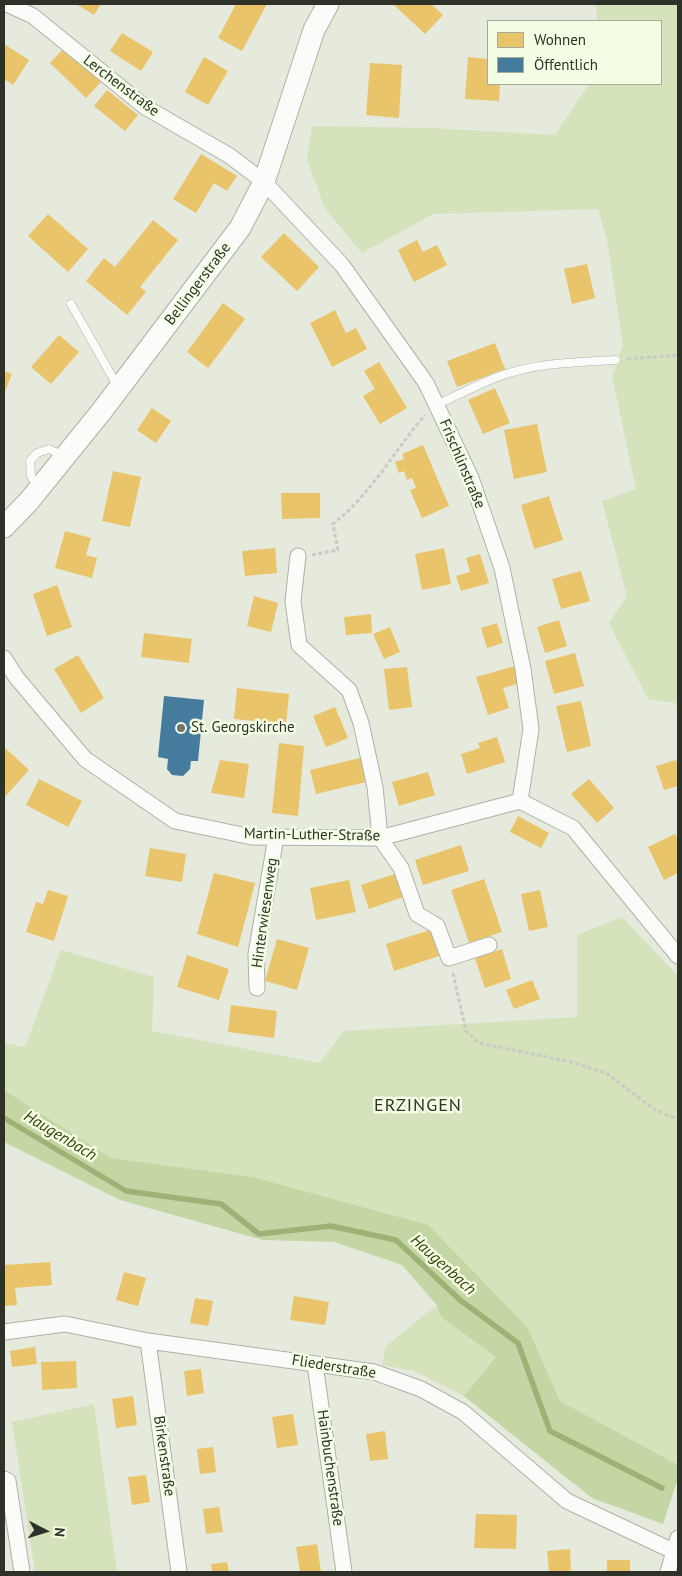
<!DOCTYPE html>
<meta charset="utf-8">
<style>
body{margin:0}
#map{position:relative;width:682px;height:1576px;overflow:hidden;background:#e5eadd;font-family:"PT Sans",sans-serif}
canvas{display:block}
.frame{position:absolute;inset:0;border:5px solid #2e3228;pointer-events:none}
.legend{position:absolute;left:487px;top:20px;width:175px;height:65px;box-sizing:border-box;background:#f3fde4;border:1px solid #a4ac99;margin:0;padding:6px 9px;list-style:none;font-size:15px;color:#2e3228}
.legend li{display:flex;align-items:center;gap:10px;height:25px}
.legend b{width:25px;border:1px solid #a4ac99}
.north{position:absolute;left:20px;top:1506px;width:50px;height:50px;-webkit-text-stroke:4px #f3fde4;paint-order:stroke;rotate:95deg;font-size:14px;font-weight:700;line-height:20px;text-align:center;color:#2e3228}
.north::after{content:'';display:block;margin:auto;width:18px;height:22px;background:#2e3228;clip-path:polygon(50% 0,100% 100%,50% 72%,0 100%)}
</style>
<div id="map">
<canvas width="682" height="1576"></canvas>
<div class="frame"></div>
<ul class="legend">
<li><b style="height:14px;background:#e9c46a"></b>Wohnen</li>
<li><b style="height:14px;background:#457b9d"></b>Öffentlich</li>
</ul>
<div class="north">N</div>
</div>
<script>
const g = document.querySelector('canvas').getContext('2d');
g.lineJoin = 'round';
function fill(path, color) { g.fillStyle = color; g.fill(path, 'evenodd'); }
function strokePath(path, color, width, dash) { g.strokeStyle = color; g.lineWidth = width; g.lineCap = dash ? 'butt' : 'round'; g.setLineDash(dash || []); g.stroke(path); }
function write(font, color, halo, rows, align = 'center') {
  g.font = font + ' "PT Sans",sans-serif'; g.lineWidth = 5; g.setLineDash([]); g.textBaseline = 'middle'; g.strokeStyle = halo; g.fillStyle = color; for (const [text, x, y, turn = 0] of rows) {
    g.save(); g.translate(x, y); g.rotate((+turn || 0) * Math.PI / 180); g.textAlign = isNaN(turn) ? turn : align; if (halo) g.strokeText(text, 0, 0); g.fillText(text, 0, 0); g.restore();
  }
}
fill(new Path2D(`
 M596,4H678V709L675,703L648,699L609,623L627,596L602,501L636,489L612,376L623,345L607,240L598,209L433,214L362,253L324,207L307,159L312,126L432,128L555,135L589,84H661V21H597Z
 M622,917L678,976V1465L560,1401L528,1328L252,1177L111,1158L4,1090V1043L25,1047L61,950L154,977L152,1031L320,1063L343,1031L577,1017V935Z
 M437,1305L441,1317L496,1357L464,1396L414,1371L382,1365L386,1346Z
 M94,1404L117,1572H35L12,1422Z`), '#d4e3bb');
fill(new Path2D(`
 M4,1090L111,1158L252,1177L428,1225L528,1328L560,1401L678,1465V1478L663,1524L592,1498L464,1396L496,1357L441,1317L437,1305L402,1265L334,1242L263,1240L120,1200L4,1142Z`), '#c3d6a3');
fill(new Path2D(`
 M76,4H101L94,15Z
 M236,4H267L242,51L218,38Z
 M393,4H431L443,15L425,34Z
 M122,33L153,52L141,71L110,51Z
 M4,44L29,60L13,85L4,79Z
 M65,47L101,82L86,98L50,63Z
 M204,57L228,71L208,105L185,92Z
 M468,57L488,59V84H500L499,101L465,99Z
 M370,63L402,65L399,118L366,115Z
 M107,90L138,115L125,131L94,106Z
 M201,154L237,176L227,191L214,183L196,213L173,199Z
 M48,214L88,249L68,272L28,236Z
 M153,220L178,240L140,287L146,292L127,315L86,281L104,258L115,267Z
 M284,233L319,267L297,291L261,257Z
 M417,240L423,252L437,245L447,265L414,282L398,250Z
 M587,264L595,298L572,304L564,269Z
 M223,303L245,319L208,368L187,352Z
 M335,310L346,333L356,328L367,349L332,367L310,323Z
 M59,335L79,352L51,384L31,367Z
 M495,343L505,369L457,387L447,361Z
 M379,362L407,408L380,424L363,396L375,389L364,371Z
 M4,371L12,374L4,394Z
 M495,388L510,423L483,434L468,400Z
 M152,408L171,421L156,443L137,430Z
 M537,424L547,472L514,479L504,430Z
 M423,445L449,506L422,518L410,490L416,488L412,478L407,480L404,471L399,473L395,462L404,459L402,454Z
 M113,471L141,477L130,527L102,521Z
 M281,493H320V518L282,519Z
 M549,496L563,540L534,549L521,505Z
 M65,531L91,538L86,555L97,558L92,578L55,568Z
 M275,548L277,573L245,576L242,551Z
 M444,548L451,584L422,590L415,554Z
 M480,554L489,583L461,591L456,576L470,572L466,558Z
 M581,571L590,601L561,609L552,579Z
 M57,585L72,627L47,636L33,594Z
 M254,596L278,603L271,632L247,626Z
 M371,614L372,633L346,635L344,617Z
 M559,620L567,646L545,653L537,627Z
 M497,623L503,643L487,648L481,628Z
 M390,627L400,652L384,659L373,634Z
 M144,633L192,639L189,663L141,657Z
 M575,653L584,686L554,694L545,661Z
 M78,655L104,698L81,713L54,669Z
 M515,666L520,683L503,688L509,708L488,715L476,677Z
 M407,667L412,707L389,710L384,669Z
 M237,688L289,694L286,724L234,719Z
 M581,701L591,746L567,752L556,706Z
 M335,707L348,738L326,747L313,716Z
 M497,737L505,762L467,774L461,754L480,748L478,743Z
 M279,743L304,746L298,816L272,813Z
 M4,747L29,770L4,798Z
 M364,757L370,781L316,794L310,770Z
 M220,760L249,764L244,798L211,793Z
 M676,760L678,768V786L664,790L656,766Z
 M428,772L435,795L399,806L392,782Z
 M39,779L82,801L68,827L26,805Z
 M589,779L614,808L597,823L571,794Z
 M518,816L549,833L541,848L510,832Z
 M675,834L678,841V873L664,880L648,847Z
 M461,845L469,871L423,885L415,860Z
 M150,848L186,854L182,882L145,876Z
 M214,873L255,883L238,947L197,934Z
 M398,873L406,896L369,909L361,885Z
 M484,879L502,932L469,943L451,890Z
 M349,880L356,912L316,920L310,888Z
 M48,890L68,896L54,941L26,932L36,902L43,904Z
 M540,890L548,927L529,931L521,894Z
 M430,930L439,956L394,971L386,944Z
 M277,939L309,948L297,990L265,981Z
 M502,949L511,979L485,988L475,958Z
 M187,955L229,969L219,1000L177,987Z
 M532,980L540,999L514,1009L506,990Z
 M231,1005L277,1011L274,1038L228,1032Z
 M50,1262L52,1285L15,1288L17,1305L4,1306V1265Z
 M124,1272L146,1278L138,1306L116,1300Z
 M294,1296L329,1302L325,1325L290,1320Z
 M195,1298L213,1301L208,1326L190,1323Z
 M35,1347L37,1364L12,1367L10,1351Z
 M76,1361L77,1388L42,1390L41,1362Z
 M201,1369L204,1393L187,1396L184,1371Z
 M133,1396L137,1425L116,1428L112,1399Z
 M293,1414L298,1445L277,1448L272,1417Z
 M385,1431L388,1459L370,1461L366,1434Z
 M213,1447L216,1472L200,1474L197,1449Z
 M146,1475L150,1502L132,1505L128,1477Z
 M219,1507L223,1532L206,1534L203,1509Z
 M476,1514L517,1515L516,1549L474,1548Z
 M317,1544L321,1572H300L296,1547Z
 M570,1549L571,1572H549L547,1551Z
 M607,1560H630V1572H607Z
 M227,1562L229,1572H212L211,1564Z`), '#e9c46a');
fill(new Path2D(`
 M164,696L204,700L198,761H191L190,769L183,776L172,775L167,769L168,759L158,757Z`), '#457b9d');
strokePath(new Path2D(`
 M4,1118L126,1191L221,1204L259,1234L331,1226L396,1240L460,1300L518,1343L550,1431L662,1488`), '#9eb276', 5.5);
const lane = new Path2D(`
 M71,304L118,387
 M437,405C457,395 477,385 497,377C534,363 576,362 616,360
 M37,486L31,476L30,461L37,453L49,449L64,456`);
const street = new Path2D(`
 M7,4L33,16L145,107L230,156L264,182L342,265L426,383L471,478L502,568L523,669L531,729L520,801
 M298,556L293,601L299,645L349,690L361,723L375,787L380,838L401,868L417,914L437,926L449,958L489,945
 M4,658L16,677L85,759L175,821L252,837L380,838L520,801L573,828L678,956
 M257,988L256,954L276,837
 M4,1332L65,1324L148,1341L374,1372L421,1389L463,1412L567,1501L675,1552
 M148,1341L179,1572
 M315,1364L344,1572
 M4,1479L8,1481L22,1572
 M668,1572L678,1538`);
const secondary = new Path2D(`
 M4,527L29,501L101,412L240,228L264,182L314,30L328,4`);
strokePath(lane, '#adb2a7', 9);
strokePath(street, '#adb2a7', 17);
strokePath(secondary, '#adb2a7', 23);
strokePath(new Path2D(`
 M627,359L678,355
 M312,555L338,550L333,524C373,492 393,452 425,415
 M453,973L466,1031L479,1043L571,1062L606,1073L654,1109L671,1117H678`), '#c9cbc6', 3, [4, 2.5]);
strokePath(lane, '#fbfcfa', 8);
strokePath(street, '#fbfcfa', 15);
strokePath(secondary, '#fbfcfa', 21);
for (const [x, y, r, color] of [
 [181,728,5,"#6e7267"]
]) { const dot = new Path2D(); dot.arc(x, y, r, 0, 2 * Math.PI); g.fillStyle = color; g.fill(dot); strokePath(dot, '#f3fde4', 2); }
write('15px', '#2e3228', '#f3fde4', [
 ["Lerchenstraße",121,86,37],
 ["Bellingerstraße",198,284,-53],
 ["Frischlinstraße",462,464,67],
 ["Martin-Luther-Straße",312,835,1],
 ["Hinterwiesenweg",265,913,-82],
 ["Fliederstraße",334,1367,9],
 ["Birkenstraße",164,1456,82],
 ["Hainbuchenstraße",330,1468,82]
]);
write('15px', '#2e3228', '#f3fde4', [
 ["St. Georgskirche",191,728]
], 'left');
write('italic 16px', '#324305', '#f3fde4', [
 ["Haugenbach",60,1136,31],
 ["Haugenbach",443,1265,42]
]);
g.letterSpacing = '1px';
write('18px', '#2e3228', '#f3fde4', [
 ["ERZINGEN",418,1106]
]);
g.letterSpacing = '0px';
</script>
